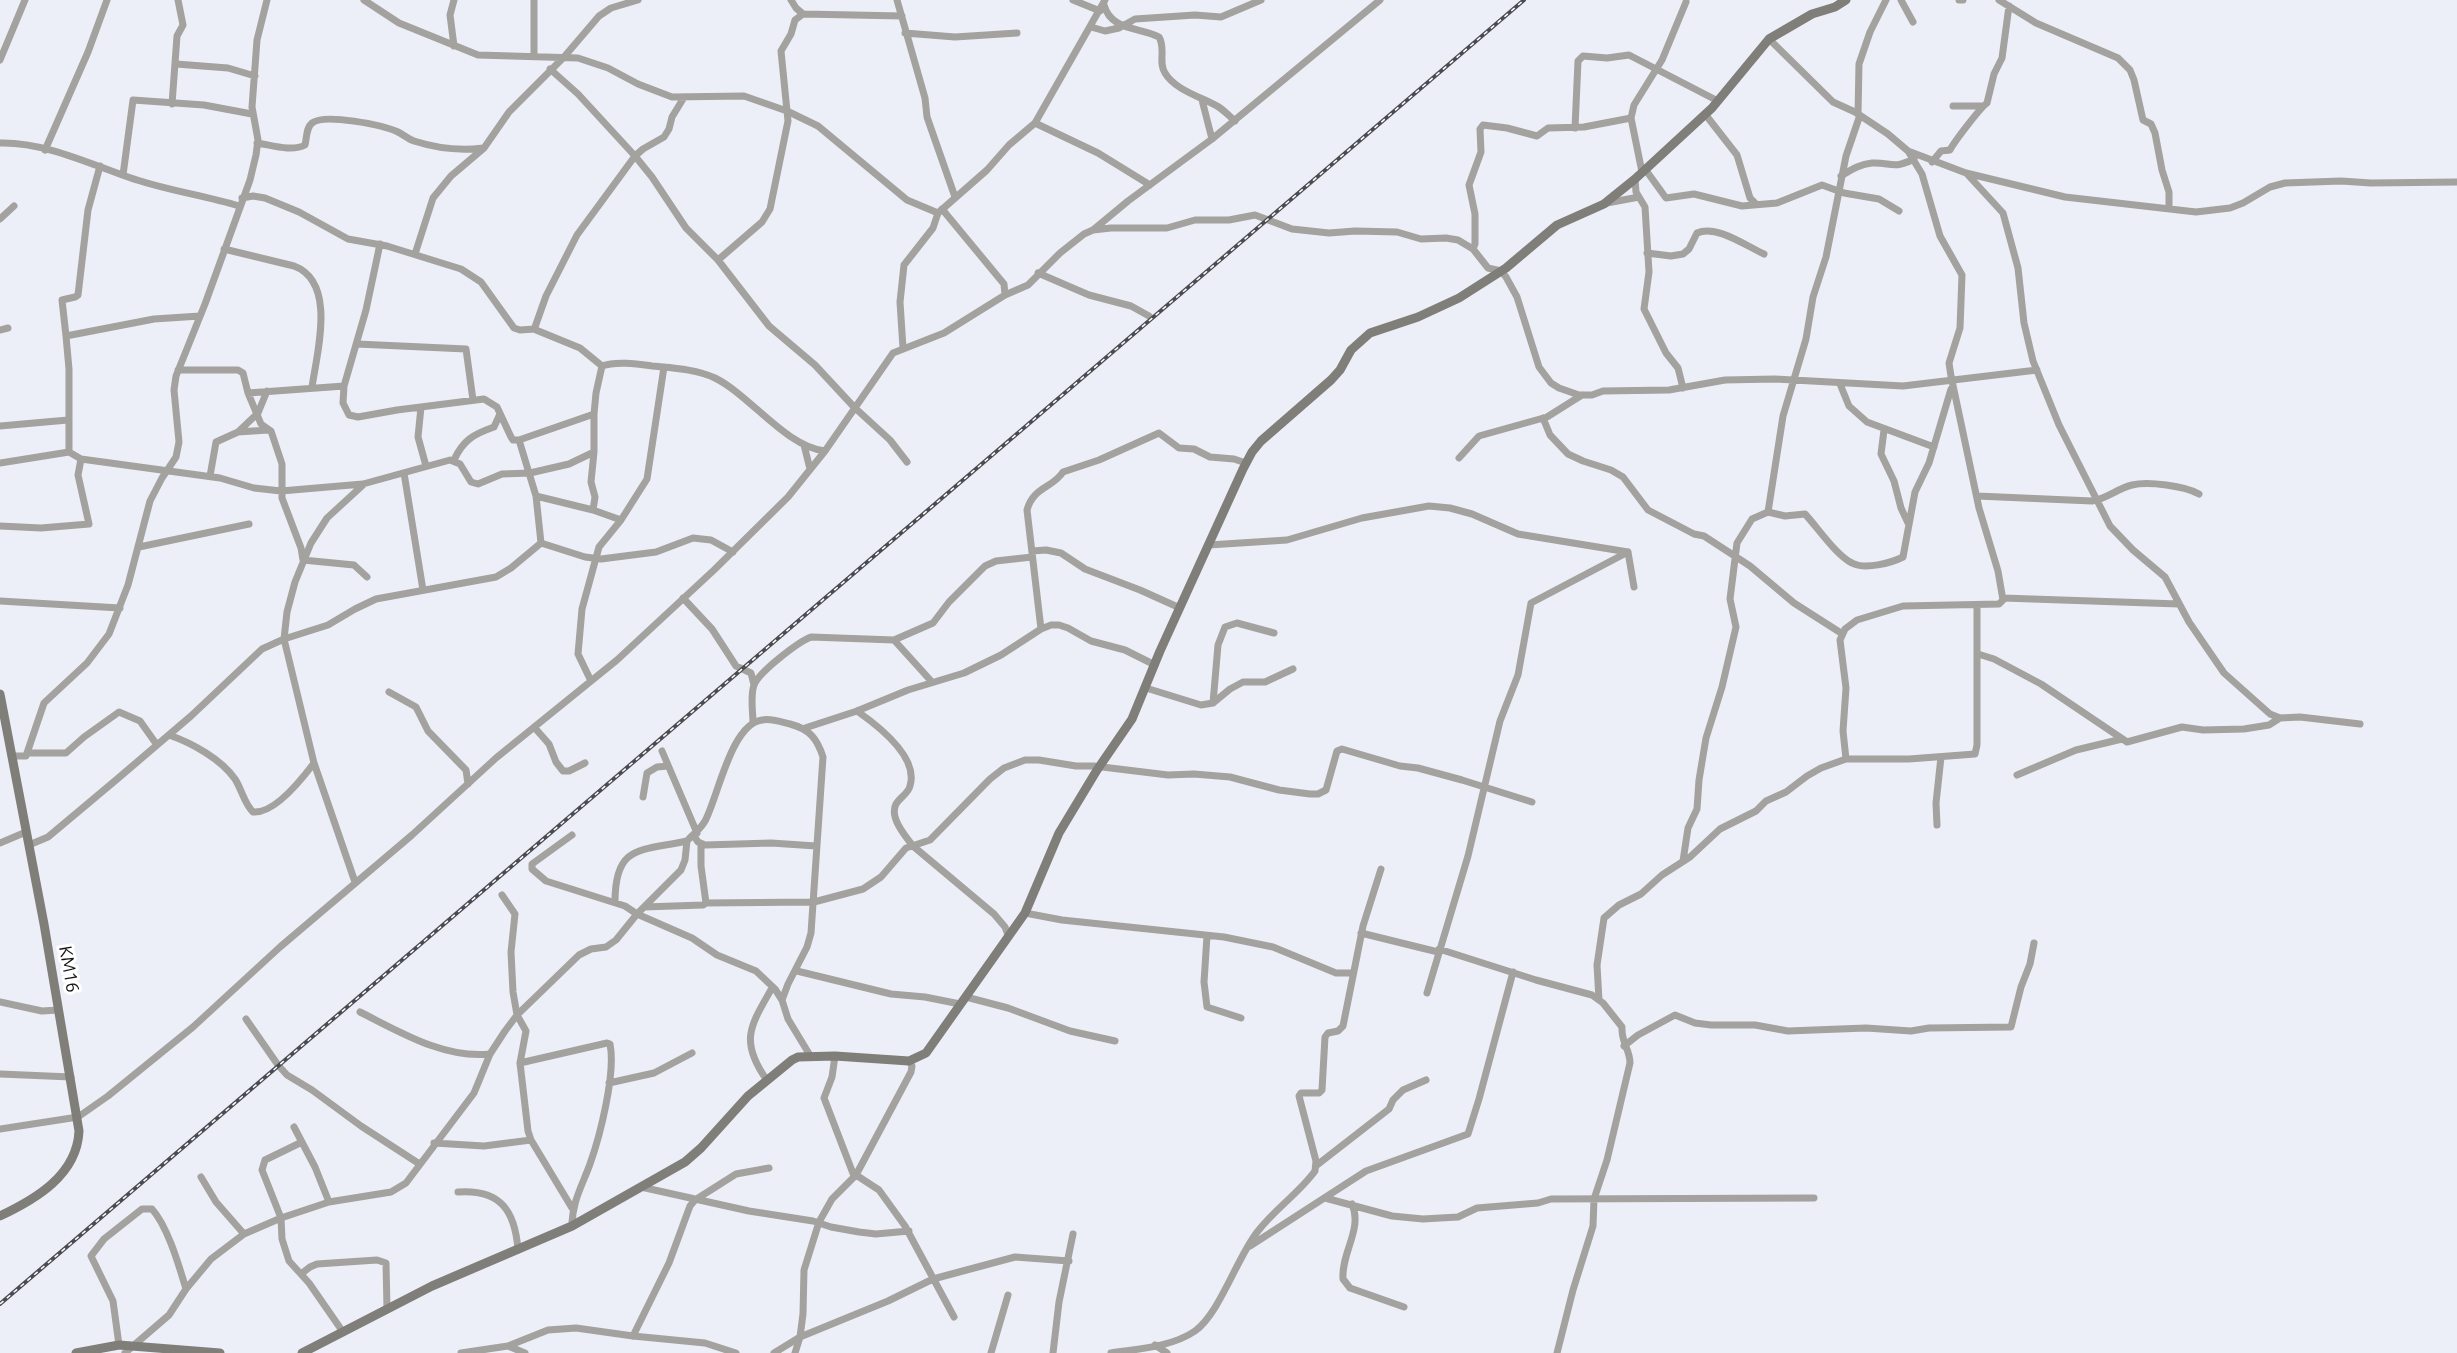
<!DOCTYPE html>
<style>
body{margin:0}
canvas{display:block;background:#eceef8}
</style>
<canvas width="2457" height="1353"></canvas>
<script>
const g = document.querySelector('canvas').getContext('2d');
g.lineJoin = 'round';
function strokePath(path, color, width, dash) { g.strokeStyle = color; g.lineWidth = width; g.lineCap = dash ? 'butt' : 'round'; g.setLineDash(dash || []); g.stroke(path); }
function write(font, color, halo, rows, align = 'center') {
  g.font = font + ' Ubuntu,sans-serif'; g.lineWidth = 6; g.setLineDash([]); g.textBaseline = 'middle'; g.strokeStyle = halo; g.fillStyle = color; for (const [text, x, y, turn = 0] of rows) {
    g.save(); g.translate(x, y); g.rotate((+turn || 0) * Math.PI / 180); g.textAlign = isNaN(turn) ? turn : align; if (halo) g.strokeText(text, 0, 0); g.fillText(text, 0, 0); g.restore();
  }
}
strokePath(new Path2D(`
 M364,0L399,23L478,55L578,58L608,68L638,84L672,97L744,96L787,111L818,126L907,200L938,213
 M791,0L796,8L803,14L902,16
 M897,0L925,98L927,117L955,197
 M1073,0L1100,11
 M1901,0L1913,22
 M1959,0H1963
 M1999,0L2036,23L2118,58L2130,70L2134,80L2143,120L2151,124L2155,133L2162,170L2169,192V209
 M1104,5C1111,31 1140,27 1159,37C1166,48 1158,63 1165,73C1175,90 1201,97 1217,106C1223,109 1229,116 1235,121
 M1091,27L1105,31L1119,28L1135,19L1195,15L1221,17L1261,0
 M905,33L955,37L1017,33
 M1769,39L1833,102L1855,112L1888,134L1908,151L1966,173L2065,197L2196,212L2230,208L2243,203L2270,187L2285,183L2341,181L2371,183L2457,182
 M454,46L450,15L454,0
 M534,56V0
 M0,60L25,0
 M176,64L228,68L255,76
 M550,69L578,94L635,156L652,177L686,228L718,260L769,326L815,365L854,407L890,440L907,462
 M1202,100L1212,139
 M172,104L177,36L183,25L178,0
 M1953,106H1981
 M1705,114L1737,155L1750,198L1756,204
 M1858,114L1859,64L1870,32L1886,0
 M1035,123L1098,153L1150,185
 M1575,128L1578,61L1583,56L1607,58L1629,55L1718,101
 M0,143C44,142 88,163 128,177C164,190 203,195 239,206
 M257,143C271,145 292,152 305,145C307,137 306,128 312,123C324,113 383,125 398,132C404,135 408,139 414,141C436,148 460,151 483,148
 M45,150L88,52L107,0
 M1932,162L1941,151L1950,150C1954,142 1980,108 1987,103L1994,74L2002,58L2009,6
 M1645,169L1666,198L1694,194L1742,206L1777,203L1822,185L1844,193L1879,199L1899,211
 M1642,172L1631,118L1634,105L1662,60L1686,2
 M123,175L133,100L204,105L252,114
 M1968,175L2003,213L2018,268L2024,323L2033,361L2059,425L2110,526L2133,550L2165,577L2189,622L2224,673L2270,714L2280,718L2300,717L2360,724
 M1841,176C1851,170 1860,164 1872,163C1891,162 1892,170 1914,159
 M1635,179L1636,192L1645,207L1649,272L1644,309L1666,353L1678,368L1683,388
 M242,198L253,196L265,198L299,212L348,239L387,246L461,269L481,282L514,328L520,330L535,329
 M1607,203L1639,197
 M942,209L1004,284L1005,295
 M0,219L14,206
 M1093,230L1111,228H1167L1195,220H1229L1255,215L1292,229L1329,233L1355,231L1397,232L1421,239L1446,238L1458,240L1473,249L1488,268L1501,271L1506,277L1517,297L1539,367L1551,383L1559,388L1579,395H1592L1603,391L1669,390L1725,380L1775,379L1903,386L2037,370
 M380,244L366,310L344,386L343,403L349,415L358,417L397,410L484,399L497,407L511,437L513,440H519L594,414L596,393L602,366
 M224,249L294,266C337,282 317,352 312,387
 M1473,249L1475,244V214L1469,185L1481,152L1480,129L1483,125L1507,128L1537,136L1548,128L1584,127L1631,118
 M1647,253L1671,256L1683,254L1689,249L1697,233C1716,224 1746,246 1764,254
 M415,254L433,198L451,176L484,148L509,112L564,57L599,16L611,8L638,0
 M718,260L762,222L770,209L788,121L781,51L791,34L795,20L803,14
 M1038,273L1089,295L1131,306L1149,316
 M200,316L154,319L66,336L69,369V452L81,459L220,478L254,488L281,491L363,484L450,460L460,464L471,482L478,484L502,474L530,473L569,464L594,452V414
 M0,330L8,328
 M66,336L62,300L75,297L78,295L88,210L100,166
 M357,344L466,349L473,400
 M903,348L900,302L904,265L933,228L938,213L987,170L1009,145L1035,123L1105,0
 M602,366L580,348L536,330L535,327L546,296L577,235L635,156L643,149L664,137L669,129L672,117L683,99
 M602,366C616,361 637,364 652,366C672,368 696,369 715,378C751,396 786,447 825,451
 M178,370H238L243,373L248,393L344,386
 M1840,384L1849,406L1867,422L1934,447
 M248,393L261,424L271,431L282,464V498L301,548L303,560L354,565L367,577
 M421,407L418,437L426,466
 M1543,418L1550,435L1568,454L1583,461L1611,470L1623,477L1648,510L1694,534L1704,536L1750,566L1794,603L1841,633
 M0,426L68,420
 M1884,430L1881,454L1894,481L1901,508L1908,523
 M238,432L268,430
 M519,440L536,496L593,510L621,520
 M804,445L810,469
 M1459,458L1479,436L1547,417L1582,395
 M454,460C463,440 474,434 494,427L500,414
 M0,463L69,452
 M404,473L423,590
 M210,476L216,442L238,432L258,413L267,391
 M536,496L541,543
 M1977,496L2092,501C2107,499 2118,488 2132,485C2148,481 2185,486 2199,494
 M593,510L595,497L591,482L594,452
 M1768,512L1785,516L1805,514C1818,528 1836,555 1852,563C1865,570 1891,563 1903,557L1915,492L1929,463L1951,389
 M0,526L41,528L89,524L78,475L81,459
 M1209,545L1287,540L1362,518L1429,506L1450,508L1472,514L1518,534L1628,552L1634,587
 M139,547L249,524
 M1032,551L1046,550L1061,553L1085,569L1140,590L1180,608
 M683,598L712,629L736,666L751,673L754,685
 M2003,598L2179,604
 M0,601L120,608
 M1041,629L1027,510C1033,487 1053,488 1063,472L1099,460L1159,433L1179,448L1194,449L1210,457L1234,459L1246,463
 M894,640L932,682
 M1978,654L1994,659L2041,684L2127,742L2182,727L2203,730L2244,729L2269,725L2280,718
 M591,681L578,654L582,609L599,547L621,520L647,479L664,367
 M1146,688L1201,705L1213,703L1230,689L1243,682H1265L1293,669
 M389,692L416,707L428,731L466,770L468,784
 M1213,703L1218,645L1225,627L1237,623L1274,633
 M857,711C877,725 919,757 910,786C908,794 900,797 896,804C889,817 905,836 913,846L994,914L1005,927L1008,935
 M753,723C753,712 750,696 754,685C759,672 798,642 811,637L894,640L933,623L949,602L985,566L996,561L1032,557
 M534,727L549,744L556,762L563,771H569L585,763
 M805,728L857,711L908,690L964,673L1001,655L1041,629L1051,625H1059L1068,628L1091,641L1125,650L1155,665
 M169,735C192,743 221,759 235,779C242,790 244,803 253,812C274,814 302,779 314,763
 M662,751L697,833
 M28,753H66L84,737L119,712L140,721L157,745
 M13,756H26L44,703L87,663L109,634L128,585L150,501L162,478L176,457L179,442L174,390L176,376L205,304L250,180L256,155L258,140L252,107L257,40L267,0
 M1846,759L1843,731L1846,688L1840,640L1845,629L1857,620L1903,606L1999,604L2003,600L1998,571L1979,508L1951,376L1949,363L1960,328L1962,275L1940,236L1922,174L1908,151
 M2017,775L2076,750L2122,739
 M643,797L647,773L657,767L668,766
 M1937,825L1936,803L1941,757
 M572,835L532,864V869L546,881L625,906L637,914L692,938L717,955L756,971L775,989L782,1000
 M694,836L698,842L705,845L771,843L816,846
 M0,843L26,832
 M701,844V866L706,903
 M29,845L48,837L116,780L191,716L262,649L284,639L328,625L355,609L376,599L496,577L511,568L541,543L585,557L601,559L656,552L693,538L711,540L733,552
 M1683,861L1688,828L1697,809L1699,780L1706,738L1722,687L1736,627L1730,599L1737,543L1752,519L1768,512L1783,416L1806,339L1813,297L1826,257L1846,156L1860,115
 M355,882L314,763L284,639L287,612L295,582L311,543L327,518L363,485
 M502,895L515,914L511,952L513,992L517,1015L526,1031L520,1063L528,1131L531,1140L572,1208
 M615,902C615,845 639,851 687,841
 M644,907L703,905L706,903L814,902L863,889L881,877L906,848L930,840L990,779L1004,768L1025,760H1039L1076,766H1094L1168,775L1194,774L1230,777L1279,790L1310,794H1318L1326,790L1337,751L1342,749L1400,766L1418,768L1462,780L1532,802
 M1025,913L1062,920L1224,937L1273,947L1336,973H1353
 M1361,933L1438,952
 M1207,936L1204,982L1207,1007L1241,1018
 M1439,949L1536,980L1592,995L1603,1003L1622,1027C1621,1043 1630,1049 1630,1063L1607,1160L1594,1199L1593,1226L1573,1290L1557,1353
 M797,971L891,994L925,997L960,1004
 M1427,993L1468,856L1500,721L1518,675L1531,603L1628,552
 M966,997L1008,1008L1070,1031L1115,1041
 M1599,1000L1597,965L1604,918L1619,905L1641,894L1662,875L1690,857L1720,829L1756,811L1766,801L1786,792L1807,776L1821,768L1846,759H1909L1975,754L1977,745V605
 M0,1002L42,1011L59,1010
 M360,1012C400,1032 444,1059 490,1054
 M246,1019L278,1065L287,1075L312,1090L361,1126L418,1163
 M1624,1046L1638,1035L1675,1015L1695,1023L1711,1025H1755L1788,1031L1866,1028L1911,1031L1929,1028L2011,1027L2021,987L2030,964L2034,943
 M835,1056L832,1077L824,1098L854,1176
 M520,1063L607,1043L610,1044C616,1073 600,1136 590,1164C582,1186 572,1202 572,1226
 M0,1074L71,1077
 M766,1079C739,1040 751,1025 772,988
 M609,1083L654,1073L692,1053
 M294,1127L315,1167L329,1202
 M0,1129L78,1117L108,1096L193,1027L280,947L412,835L496,758L617,660L714,570L788,497L825,451L893,353L944,333L1005,295L1028,285L1060,253L1084,234L1093,230L1128,201L1212,139L1380,0
 M302,1142L265,1160L262,1170L281,1218L282,1239L289,1261L309,1283L343,1332
 M434,1143L484,1146L531,1140
 M1317,1165L1389,1109L1393,1100L1403,1090L1426,1080
 M856,1175L879,1190L905,1226L954,1317
 M201,1177L216,1202L244,1234
 M641,1187L749,1211L813,1221L831,1227L859,1232L876,1234L909,1231
 M458,1192C500,1189 515,1210 518,1250
 M1325,1198L1392,1216L1423,1219L1458,1217L1477,1208L1538,1203L1551,1199L1814,1198
 M1352,1204C1363,1229 1341,1253 1343,1279L1350,1288L1404,1307
 M1250,1246L1366,1171L1468,1134L1479,1099L1513,972
 M301,1274L310,1267L317,1264L377,1260L386,1263L387,1309
 M633,1336L669,1263L690,1206L695,1200L736,1174L769,1168
 M119,1345L113,1301L91,1256L104,1239L142,1209H152C168,1227 179,1266 186,1289
 M1155,1345L1167,1353
 M508,1346L548,1330L576,1328L633,1336L705,1343L736,1353
 M125,1353L169,1315L186,1289L211,1259L244,1234L281,1218L329,1202L391,1192L406,1183L474,1093L490,1054L505,1031L517,1015L579,955L591,949L606,947L616,940L637,914L681,870L685,860L687,841C693,834 700,830 705,821C718,797 731,724 762,720C771,718 781,722 790,724C809,729 817,738 823,757L811,933L807,947L788,984L782,1000L788,1019L811,1057
 M461,1353L508,1346L525,1353
 M774,1353L800,1337L888,1301L933,1279L1015,1257L1069,1261
 M795,1353L800,1337L803,1314L804,1270L819,1222L832,1199L856,1175L911,1072L912,1066L909,1061
 M991,1353L1008,1295
 M1053,1353L1059,1302L1073,1234
 M1111,1353C1137,1349 1172,1347 1195,1331C1220,1313 1237,1257 1258,1231C1275,1209 1299,1193 1315,1171L1316,1161L1299,1096L1301,1093H1319L1322,1090L1325,1037L1328,1033L1338,1031L1343,1026L1363,926L1381,869`), '#a4a29f', 7);
strokePath(new Path2D(`
 M0,694L44,924L79,1131C77,1175 36,1199 0,1216
 M76,1353L119,1345L220,1353
 M302,1353L432,1286L572,1226L685,1162L701,1148L748,1096L792,1060L798,1057L835,1056L909,1061L926,1053L1025,913L1059,833L1097,770L1132,719L1160,651L1243,469L1252,452L1261,441L1331,380L1340,370L1351,350L1370,333L1418,317L1459,298L1506,268L1557,225L1604,204L1635,179L1712,108L1769,39L1812,14L1835,7L1846,0`), '#807e78', 9);
const rail = new Path2D(`
 M0,1304L1524,0`);
strokePath(rail, '#4b4c51', 4);
strokePath(rail, '#fff', 1.5, [4.5]);
write('18px', '#131316', '#fff', [
 ["KM16",69,969,80]
]);
</script>
